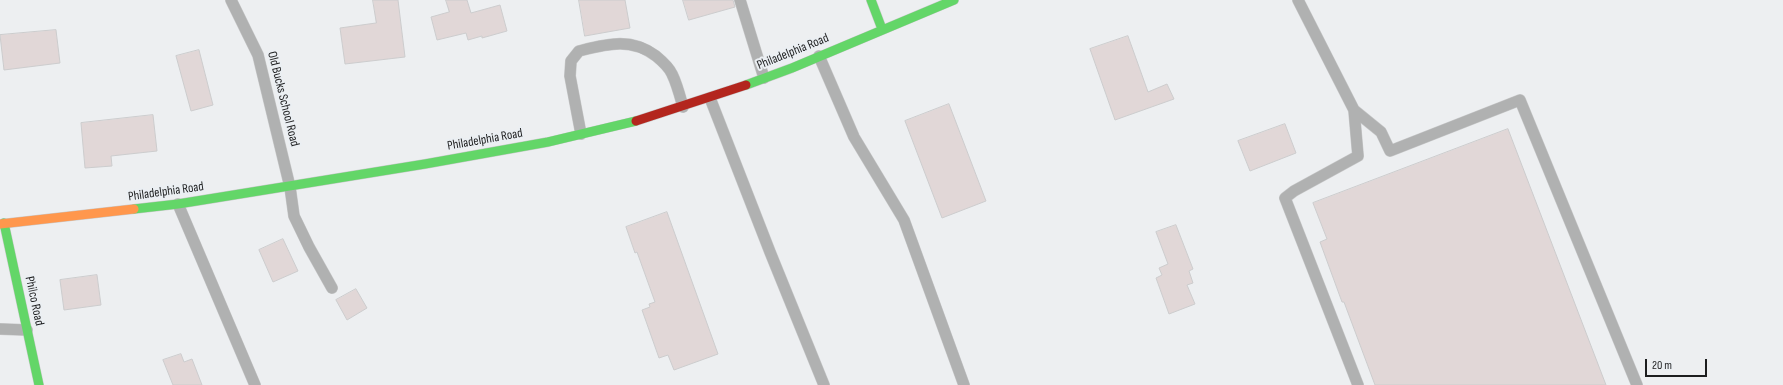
<!DOCTYPE html>
<style>
body{margin:0}
#map{position:relative;width:1783px;height:385px;overflow:hidden;background:#edeff1;font-family:"Sofia Sans Condensed",sans-serif}
canvas{display:block}
.scale{position:absolute;left:1645px;top:359px;width:62px;height:18px;box-sizing:border-box;border:2px solid #1d1e1f;border-top:0;padding-left:5px;font-size:12px;line-height:14px;white-space:nowrap;color:#1d1e1f;-webkit-text-stroke:3px #ebeff3;paint-order:stroke}
</style>
<div id="map">
<canvas width="1783" height="385"></canvas>
<div class="scale">20 m</div>
</div>
<script>
const g = document.querySelector('canvas').getContext('2d');
g.lineJoin = 'round';
function fill(path, color) { g.fillStyle = color; g.fill(path, 'evenodd'); }
function strokePath(path, color, width, dash) { g.strokeStyle = color; g.lineWidth = width; g.lineCap = dash ? 'butt' : 'round'; g.setLineDash(dash || []); g.stroke(path); }
function write(font, color, halo, rows, align = 'center') {
  g.font = font + ' "Sofia Sans Condensed",sans-serif'; g.lineWidth = 4; g.setLineDash([]); g.textBaseline = 'middle'; g.strokeStyle = halo; g.fillStyle = color; for (const [text, x, y, turn = 0] of rows) {
    g.save(); g.translate(x, y); g.rotate((+turn || 0) * Math.PI / 180); g.textAlign = isNaN(turn) ? turn : align; if (halo) g.strokeText(text, 0, 0); g.fillText(text, 0, 0); g.restore();
  }
}
const building = new Path2D(`
 M373,0H398L405,57L345,64L340,28L376,23Z
 M446,0H467L471,13L500,5L507,31L482,38V36L468,40L466,33L437,40L431,17L449,12Z
 M579,0H625L630,28L585,36Z
 M683,0H733L735,7L689,20Z
 M56,30L60,63L4,70L0,35Z
 M1128,36L1148,92L1167,84L1174,99L1115,120L1090,49Z
 M199,50L213,105L191,111L176,56Z
 M949,104L986,201L942,218L905,121Z
 M153,115L157,151L111,156L112,166L85,168L81,123Z
 M1285,124L1296,153L1250,171L1238,141Z
 M1508,129L1606,385H1375L1344,302H1342L1320,242L1327,239L1313,203Z
 M667,212L718,354L674,370L668,355L659,358L642,310L650,307L649,304L655,302L637,252L635,253L626,227Z
 M1176,225L1193,269L1189,271L1193,283L1187,285L1195,304L1169,314L1156,278L1162,275L1159,268L1168,264L1156,232Z
 M283,239L298,271L273,282L259,250Z
 M97,275L101,305L64,310L60,280Z
 M356,289L367,308L347,320L336,300Z
 M181,354L184,362L192,359L202,385H173L163,360Z`);
fill(building, '#e1d7d7');
strokePath(building, '#cccccd', 1);
const lane = new Path2D(`
 M231,0L258,55L290,187L294,216L309,247L332,288
 M740,0L764,78
 M1298,0L1354,110L1358,156L1294,191L1285,198L1358,385
 M819,56L854,137L904,220L964,385
 M710,98L770,252L824,385
 M1354,110L1381,132L1390,151L1520,100L1637,385
 M581,134L570,76L571,61L579,51C607,44 631,37 656,56C662,61 669,67 672,74C677,84 680,96 683,107
 M178,204L255,385
 M0,329L27,330`);
const fast = new Path2D(`
 M871,0L882,29
 M746,85L792,68L954,0
 M134,209L178,204L425,164L548,142L636,121
 M4,223L39,385`);
const slow = new Path2D(`
 M0,224L134,209`);
const jam = new Path2D(`
 M636,121L746,85`);
strokePath(lane, '#c8c9ca', 12);
strokePath(fast, '#c8c9ca', 10);
strokePath(slow, '#c8c9ca', 10);
strokePath(jam, '#c8c9ca', 10);
strokePath(lane, '#b0b1b1', 11);
strokePath(fast, '#63d668', 9);
strokePath(slow, '#ff974d', 9);
strokePath(jam, '#b3261e', 9);
write('13px', '#1d1e1f', '#ebeff3', [
 ["Philadelphia Road",793,52,-22],
 ["Old Bucks School Road",283,99,76],
 ["Philadelphia Road",485,140,-10],
 ["Philadelphia Road",166,192,-8],
 ["Philco Road",34,301,78]
]);
</script>
